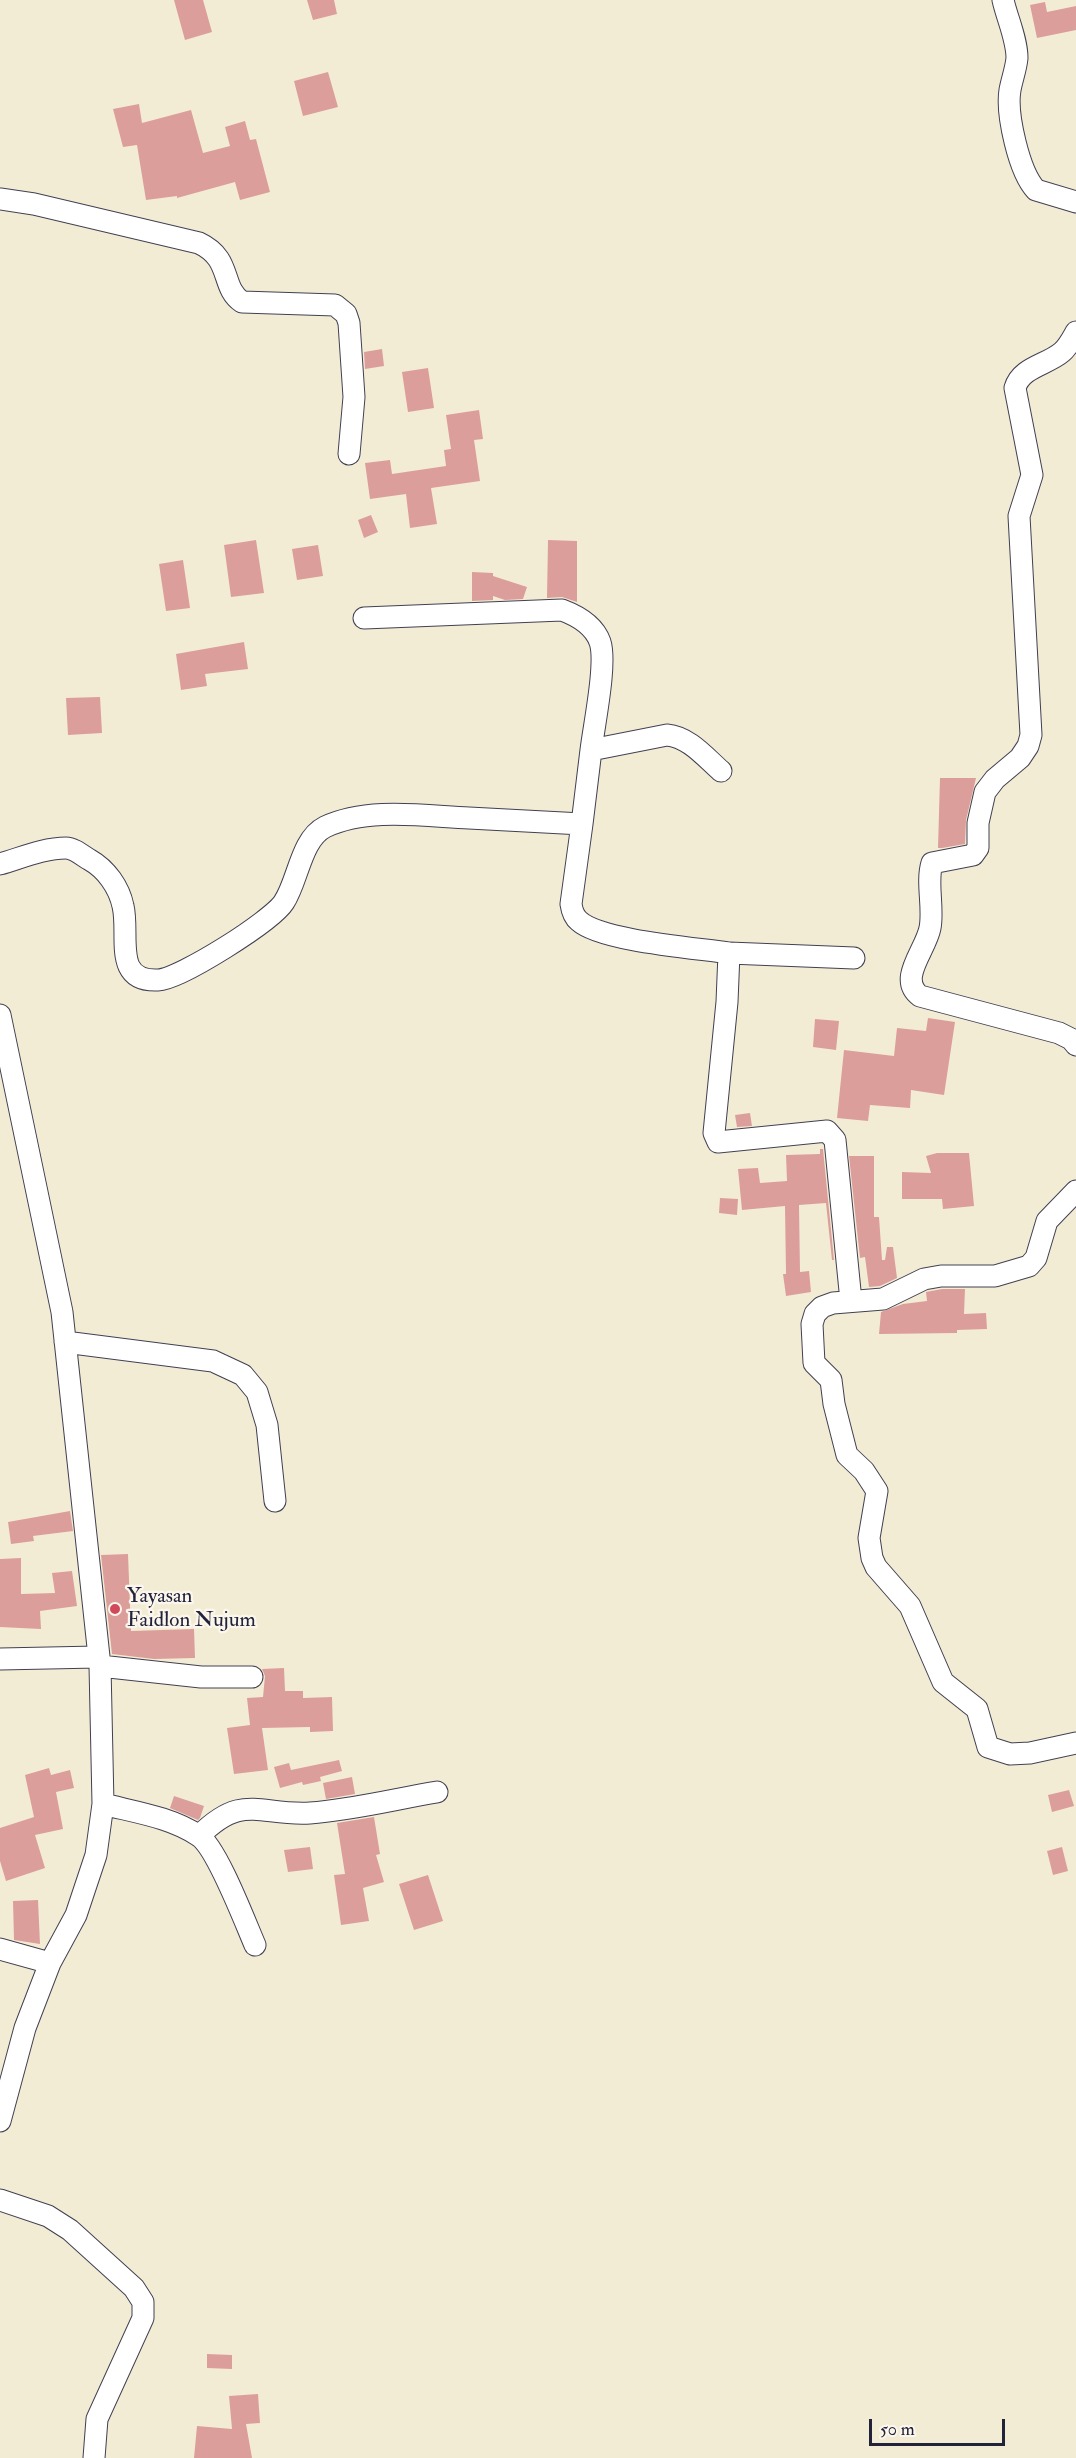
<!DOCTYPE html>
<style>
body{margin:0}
#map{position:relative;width:1076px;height:2458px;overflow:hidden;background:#f3ecd5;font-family:"IM FELL Double Pica",serif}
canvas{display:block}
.scale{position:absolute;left:869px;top:2419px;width:136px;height:27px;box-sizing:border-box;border:3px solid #22223b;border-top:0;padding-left:8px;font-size:18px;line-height:21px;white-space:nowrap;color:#22223b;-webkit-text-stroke:4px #fbf7ec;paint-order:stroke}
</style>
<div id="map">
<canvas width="1076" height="2458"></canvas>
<div class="scale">50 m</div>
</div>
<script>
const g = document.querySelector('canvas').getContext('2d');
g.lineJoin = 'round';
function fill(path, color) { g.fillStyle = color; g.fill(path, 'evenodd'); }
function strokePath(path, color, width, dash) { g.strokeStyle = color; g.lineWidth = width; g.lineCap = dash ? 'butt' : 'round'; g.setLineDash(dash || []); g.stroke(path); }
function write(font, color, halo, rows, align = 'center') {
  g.font = font + ' "IM FELL Double Pica",serif'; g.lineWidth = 4.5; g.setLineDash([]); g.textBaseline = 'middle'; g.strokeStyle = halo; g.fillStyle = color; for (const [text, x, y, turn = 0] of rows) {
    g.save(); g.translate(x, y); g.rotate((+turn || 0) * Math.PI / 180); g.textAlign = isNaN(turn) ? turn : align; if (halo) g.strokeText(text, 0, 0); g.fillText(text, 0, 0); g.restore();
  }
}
fill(new Path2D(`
 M174,0H203L212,32L185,40Z
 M307,0H334L337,14L313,20Z
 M1045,2L1047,12L1076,6V30L1037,38L1030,5Z
 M328,72L338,107L303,116L294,81Z
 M139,104L142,123L191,110L203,153L230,146L225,127L245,121L250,140L256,139L270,192L240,200L235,182L177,198V196L146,200L137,145L123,147L113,109Z
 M382,349L384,366L365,369L364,352Z
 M428,368L434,408L408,412L402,372Z
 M479,410L483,439L474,440L480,481L431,488L437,524L410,528L406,494L370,499L365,463L390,460L392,474L446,466L444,450L451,449L446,415Z
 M371,515L378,532L364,538L358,520Z
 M256,540L264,593L231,597L224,545Z
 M548,540L577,541V602L562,597L547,598Z
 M318,545L323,576L297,580L292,549Z
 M183,560L190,608L166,611L159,564Z
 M472,572L493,573V576L527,587L523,599L505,600L493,596V600L472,601Z
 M244,642L248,669L205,674L207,686L181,690L176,654Z
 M100,697L102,733L68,735L66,698Z
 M940,778H976L966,820L965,844L942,848H938Z
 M928,1018L955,1022L944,1095L911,1090L910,1108L870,1105L868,1121L837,1118L844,1050L894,1056L897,1028L926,1031Z
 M815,1019L839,1021L836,1050L813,1047Z
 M750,1113L752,1126L737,1127L735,1115Z
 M820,1149H823L834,1260H832L826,1203L799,1205L800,1272L809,1271L811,1292L786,1296L783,1274H786L785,1206L742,1210L738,1169L758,1168L760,1183L787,1181L786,1155L820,1154Z
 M937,1153H969L974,1206L943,1209L942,1199H902V1172L931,1173L926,1156Z
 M849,1156H874V1217H879L882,1260H885L887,1247H893L897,1278L880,1286L869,1287L865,1257L860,1258Z
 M720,1198L738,1199L737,1215L719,1213Z
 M942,1289H965L964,1314L986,1313L987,1329L957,1330V1333L879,1334L881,1312L903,1304L927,1301L926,1292Z
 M70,1511L73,1531L33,1536L34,1541L11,1544L8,1522Z
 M128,1554L131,1631L194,1629L195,1658L154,1659L112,1654L101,1555Z
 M21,1558V1594L55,1593L52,1573L72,1571L77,1606L40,1611L41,1629L0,1627V1559Z
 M284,1668L285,1691H303V1698L332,1697L333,1731L310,1732V1727L262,1728L268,1770L234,1774L227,1728L250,1725L247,1698L263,1697L265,1676L262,1669Z
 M339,1760L342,1771L320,1777L321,1781L303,1785L302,1782L280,1788L274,1767L289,1763L291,1770Z
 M49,1768L51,1775L70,1770L74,1788L56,1792L63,1829L35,1835L45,1868L6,1881L0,1861V1828L34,1817L25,1775Z
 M352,1777L355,1794L326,1799L323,1783Z
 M1069,1790L1074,1806L1052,1812L1048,1795Z
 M174,1796L204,1806L200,1818L198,1820L170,1808Z
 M374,1817L380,1854L376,1855L384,1882L363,1888L369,1921L341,1925L334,1875L345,1874L337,1823Z
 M310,1847L313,1869L288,1872L284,1850Z
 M1062,1847L1068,1871L1053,1875L1047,1851Z
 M428,1875L443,1921L414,1930L399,1884Z
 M38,1900L40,1944L14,1940L13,1901Z
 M207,2354L232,2355V2369L207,2368Z
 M258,2394L260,2423L246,2424L252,2458H194L197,2426L232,2429L229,2396Z`), '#dc9e9b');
const minor = new Path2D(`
 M1003,0C1007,18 1017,39 1017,58C1016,69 1012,79 1010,90C1006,114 1019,172 1036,190L1076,202
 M0,199L34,204L199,243C233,259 220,287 242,302L335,305L346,314L349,323L354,397L349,454
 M1076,332C1072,339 1068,347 1062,352C1047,365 1021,367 1015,388L1032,475L1019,516L1031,735L1028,746L1020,758L995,779L985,792L978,823V848L973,855L932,863C926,882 934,908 930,928C926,950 897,979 920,996L1059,1033L1071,1039L1076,1045
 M364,618L562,610C578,616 594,625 600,642C607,663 594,725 591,750
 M582,824L591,750L667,735C689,737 705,757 721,771
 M0,864C21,858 44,848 66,848C74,848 83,856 90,860C106,869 119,887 123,906C130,935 112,982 158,980C180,979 272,921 284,902C298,881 301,839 325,827C367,807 424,816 469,818C506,820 544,822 582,824L571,904C572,911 574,917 579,921C601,941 696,948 729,953L727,1002L714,1133L718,1142L827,1131L835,1140L851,1301
 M729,953L854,958
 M0,1015L62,1312L100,1666L103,1804L96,1855L76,1915L50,1963L0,1949
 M1076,1191L1047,1221L1036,1258L1029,1266L995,1276H941L924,1279L883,1299L833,1303L822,1307L815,1314L812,1324L814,1363L831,1380L834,1404L847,1455L864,1471L877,1491L869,1538L872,1558L876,1567L910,1606L943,1682L977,1709L988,1747L1010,1754L1030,1753L1076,1743
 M65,1342L213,1361L243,1375L257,1392L267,1425L275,1501
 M0,1659L97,1657
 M100,1666L201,1677H252
 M103,1804C134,1812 171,1817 199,1836C217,1848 245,1922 255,1945
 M199,1836C243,1792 259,1816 310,1813C352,1810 395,1799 437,1792
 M0,2121L25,2028L50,1963
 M0,2200L48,2216L70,2230L134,2288L143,2302V2318L97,2419L94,2458`);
strokePath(minor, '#414052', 23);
strokePath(minor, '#fff', 21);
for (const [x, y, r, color] of [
 [115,1609,6,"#d1495b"]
]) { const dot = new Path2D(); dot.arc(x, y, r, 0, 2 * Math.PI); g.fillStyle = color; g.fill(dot); strokePath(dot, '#fbf7ec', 2); }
write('21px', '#22223b', '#fbf7ec', [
 ["Yayasan",127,1597],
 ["Faidlon Nujum",127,1621]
], 'left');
</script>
